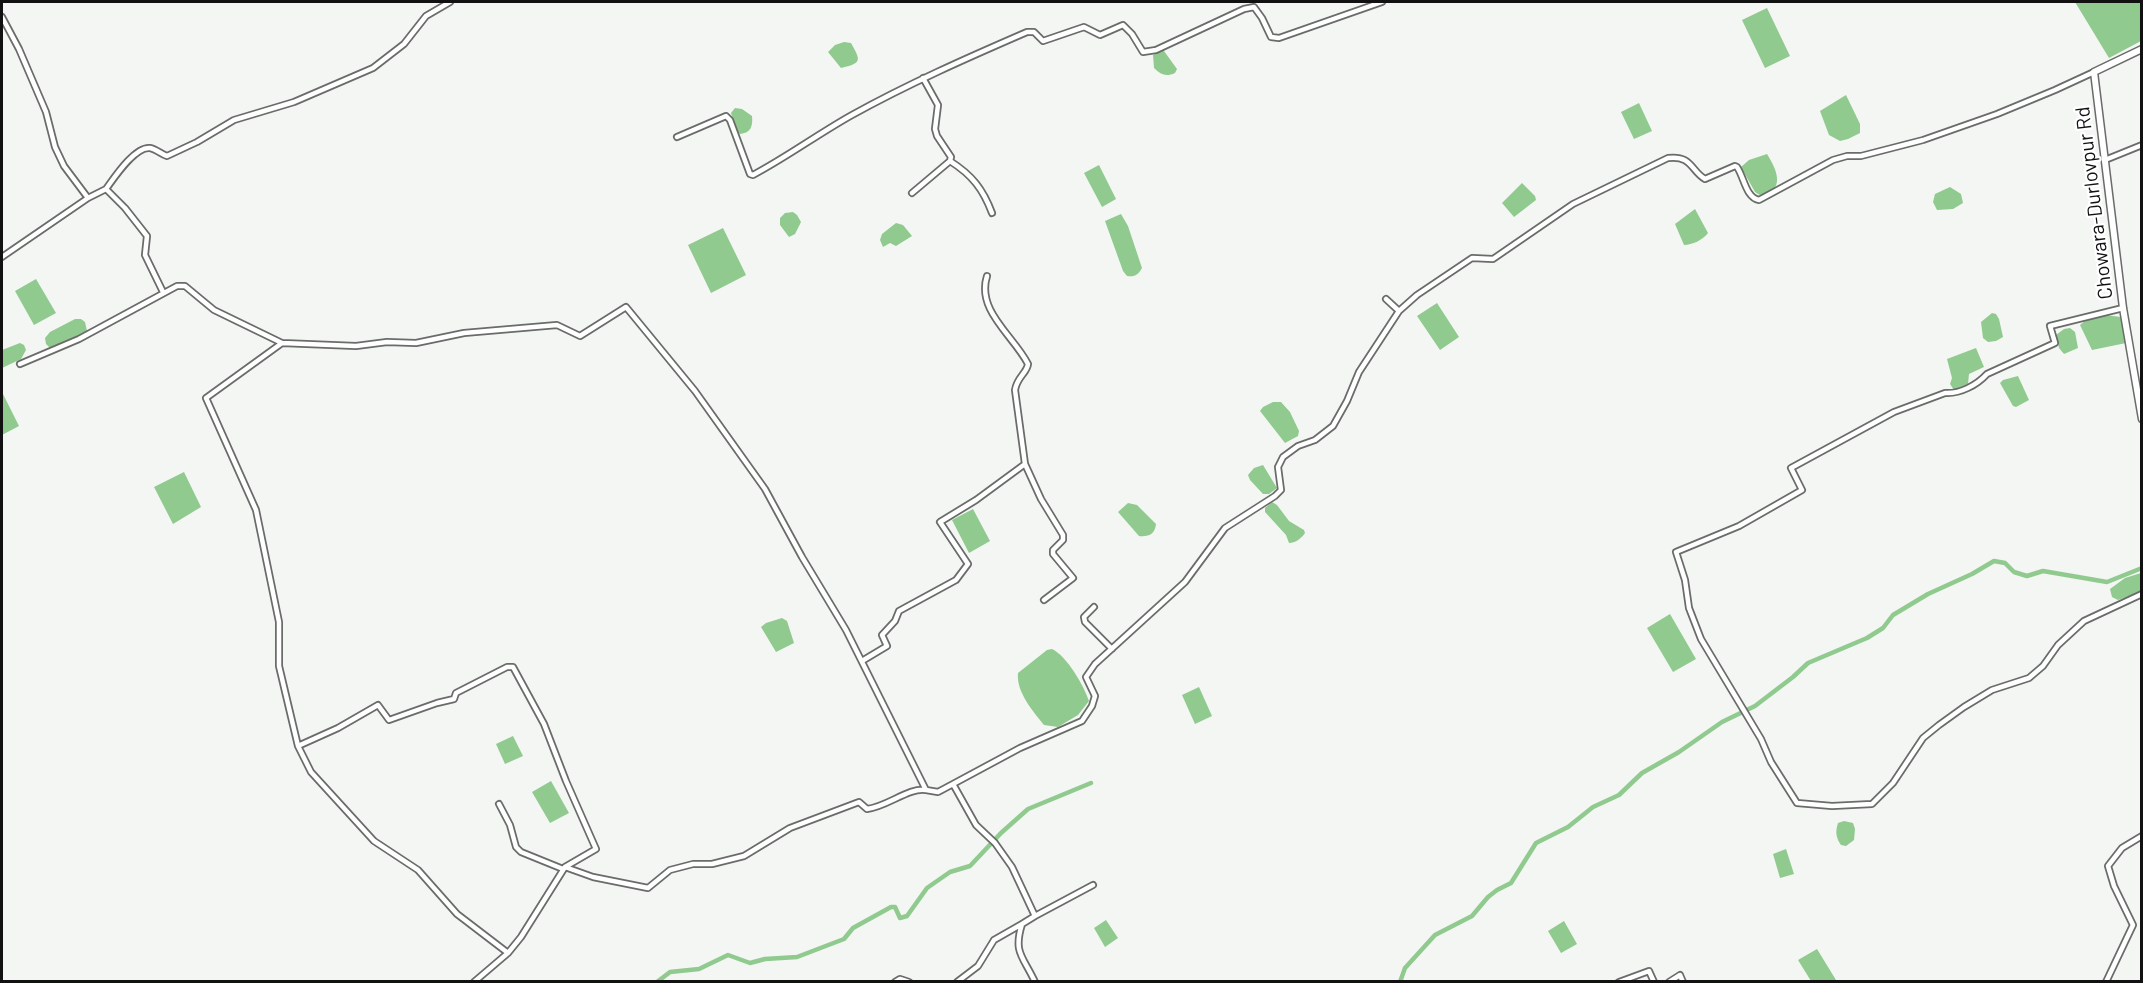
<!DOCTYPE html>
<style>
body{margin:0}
#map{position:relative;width:2143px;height:983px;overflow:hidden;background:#f3f6f3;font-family:Barlow,sans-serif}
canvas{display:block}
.frame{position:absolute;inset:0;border:3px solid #101110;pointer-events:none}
</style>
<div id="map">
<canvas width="2143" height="983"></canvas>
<div class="frame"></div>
</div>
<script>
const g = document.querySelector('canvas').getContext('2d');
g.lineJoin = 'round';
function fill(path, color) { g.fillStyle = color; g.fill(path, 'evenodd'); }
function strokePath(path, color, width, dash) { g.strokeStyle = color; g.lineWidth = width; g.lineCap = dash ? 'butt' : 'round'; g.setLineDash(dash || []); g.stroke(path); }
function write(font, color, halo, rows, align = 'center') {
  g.font = font + ' Barlow,sans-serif'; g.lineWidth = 4.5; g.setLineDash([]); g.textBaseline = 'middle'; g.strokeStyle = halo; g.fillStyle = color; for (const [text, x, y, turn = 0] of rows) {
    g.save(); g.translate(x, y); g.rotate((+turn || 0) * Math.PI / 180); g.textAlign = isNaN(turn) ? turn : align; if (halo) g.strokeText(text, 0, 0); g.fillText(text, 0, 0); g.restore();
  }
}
fill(new Path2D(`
 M2075,2H2141V41L2109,58Z
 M1767,8L1790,56L1765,68L1742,20Z
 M844,42L851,43C861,61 862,63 841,68L828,52L835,45Z
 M1159,51H1164L1177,69L1175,73C1166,77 1161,75 1154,68L1153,55Z
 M1846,95L1860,124V133L1848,139L1840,141L1829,135L1820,111Z
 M1639,103L1652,131L1634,139L1621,112Z
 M735,108L742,109L752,116C753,126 751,133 740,134L737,131L731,113Z
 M1767,154C1777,170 1786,190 1761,196L1755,192L1741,167L1749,160Z
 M1099,165L1116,199L1102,207L1084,173Z
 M1522,183L1535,196L1536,200L1514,217L1502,203Z
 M1950,187L1961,194L1963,203L1953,209L1937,210L1933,202L1935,194Z
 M1695,209L1708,233C1703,240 1692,245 1684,245L1675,224Z
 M793,212L797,215L801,222L795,234L789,237L780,225V218L785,213Z
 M1121,214L1128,226L1142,268C1138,275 1135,277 1127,276L1123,271L1105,221Z
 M896,223L903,225L912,236L896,246L890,243L883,247L880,240L882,234Z
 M723,228L746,275L711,293L688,245Z
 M36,279L56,313L34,325L15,291Z
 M1437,303L1459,337L1440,350L1417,316Z
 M1992,313L1996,314L1999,319L2003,337L1996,341L1988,342L1983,338L1981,322Z
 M2105,315L2121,317L2126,343L2092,350L2080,325L2085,321Z
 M75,319H81L85,322L87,331L55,348H50L46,344L45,338L50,332Z
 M2070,328L2075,332L2078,348L2064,354L2059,348L2056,335L2064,329Z
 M20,343L24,345L26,350L21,359L2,368V350Z
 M1976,348L1984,367L1969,374L1968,384L1954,390L1950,384L1952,378L1947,359Z
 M2018,376L2029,400L2016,407L2013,406L2000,383L2003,380Z
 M2,392L19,426L2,435Z
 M1273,402H1281L1290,412L1299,431L1298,436L1285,443L1260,411L1263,407Z
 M1263,465L1277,488L1269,494H1263L1250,480L1248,475L1254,468Z
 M184,472L201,507L173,524L154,487Z
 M1272,502L1277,505L1289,521L1304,530L1305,533C1301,539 1295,543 1289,543L1286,535L1265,512V508Z
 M1128,503L1137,505L1156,524C1155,534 1149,537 1139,536L1118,512Z
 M973,509L990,541L969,553L952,520Z
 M2141,573V592L2118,600L2112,597L2110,589L2125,578Z
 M1670,614L1696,659L1673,672L1647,628Z
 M782,618L787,621L794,643L776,652L761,627L766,623Z
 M1052,649C1067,656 1084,686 1089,701L1078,715L1058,727L1044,725C1033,711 1016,692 1018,673L1047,650Z
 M1199,687L1212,716L1195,724L1182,695Z
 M513,736L523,756L505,764L496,744Z
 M551,781L569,813L550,823L532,792Z
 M1844,821L1853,823L1855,829L1854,840L1846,846L1841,845C1836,838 1835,832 1838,823Z
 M1786,849L1794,874L1780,878L1773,854Z
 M1106,920L1118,938L1105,947L1094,928Z
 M1564,921L1577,944L1561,953L1548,931Z
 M1817,949L1836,980L1834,981H1811L1798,960Z`), '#90ca8f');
strokePath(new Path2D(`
 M657,982L670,972L699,969L728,955L750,963L765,959L797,957L844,939L853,928L891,907H895L900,918L907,916L927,888L950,872L970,866L1001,833L1028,809L1091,783
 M1400,982L1405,968L1435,935L1472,916L1488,897L1497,890L1511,883L1536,843L1568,827L1593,807L1619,795L1642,773L1679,752L1722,722L1755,706L1793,677L1808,663L1867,638L1883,628L1893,615L1928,594L1972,574L1994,561L2005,563L2014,572L2027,576L2043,571L2107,582L2142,568`), '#90ca8f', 4.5);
const minor = new Path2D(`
 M2,17L19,49L46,112L55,147L64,166L88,198L2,257
 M677,137L726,116L730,120L750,174L753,175C787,157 818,134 852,115C908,84 967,58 1027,32H1034L1043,41L1084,27L1100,35L1123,25L1132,34L1143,52L1156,50L1244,9L1254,7L1262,18L1271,37L1279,38L1382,2
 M2105,160L2142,145
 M950,161C972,175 983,189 992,213
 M106,189C114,178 135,146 150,148C156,149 161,154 167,156L197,142L234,120L294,102L373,68L404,44L426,16L450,2
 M912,193L950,161L951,157L937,136L935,129L938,105L923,78
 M88,198L106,189L125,208L147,236L145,255L163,292
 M1386,299L1399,311
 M2123,308L2050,326L2055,343L1987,374C1977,385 1960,394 1945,393L1894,412L1791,468L1802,490L1739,526L1676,552L1685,580L1689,608L1701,639L1761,739L1771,762L1797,803L1832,806L1872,804L1893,783L1923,738L1939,725L1964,707L1992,690L2029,678L2043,666L2058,645L2084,621L2142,594
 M20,364L79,339L177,286H185L214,310L282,343
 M1025,464L1041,499L1063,535V540L1053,550V554L1073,578L1044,600
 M1094,607L1084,617L1085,622L1112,649
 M862,661L887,646L882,635L895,621L899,611L956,580L968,564L940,522L976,500L1025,464L1015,390C1017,377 1027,373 1028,364C1014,336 976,311 987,276
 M298,746L338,728L378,705L389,720L437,703L454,699L456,693L507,667H513L544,724L566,781L596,849L565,867L521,937L508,953L474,982
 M499,804L510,825L516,847L521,852L563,869
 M565,867L593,877L648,888L670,870L693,864H712L744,856L790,828L859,802L867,809C887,807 909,787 926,790
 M1035,916L1093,885
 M508,953L457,914L418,870L374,841L311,772L298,746L279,666V622L256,510L206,398L282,343L356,346L387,342L416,343L464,333L557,325L580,336L626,307L695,391L765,489L802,557L846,630L926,790L938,792L953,784
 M895,982L900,979L909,982
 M957,982L978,966L994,940L1022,924
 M1035,982C1023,956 1013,953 1022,924L1035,916L1012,867L995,843L976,825L953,784L1020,748L1082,721L1092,706L1095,696L1086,677L1095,664L1185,582L1225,528L1275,496L1281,490L1278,467L1283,457L1298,446L1315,440L1333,426L1347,401L1359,372L1399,311L1417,295L1472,258L1493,259L1573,204L1668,158C1692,155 1691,171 1705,179L1735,166L1737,167C1744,177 1746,198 1759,200L1833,160L1847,156H1861L1923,140L1997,114L2055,90L2094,72
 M1619,982L1649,971L1654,982
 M1669,982L1680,975L1683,982
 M2106,982L2133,925L2114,886L2108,866L2122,848L2142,836`);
const tertiary = new Path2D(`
 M2142,49L2094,72L2123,308L2142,419`);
strokePath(minor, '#696c69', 8);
strokePath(tertiary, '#696c69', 9);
strokePath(minor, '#fff', 4.5);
strokePath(tertiary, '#fff', 6);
write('20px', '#101110', '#fff', [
 ["Chowara-Durlovpur Rd",2094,203,-97]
]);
</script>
